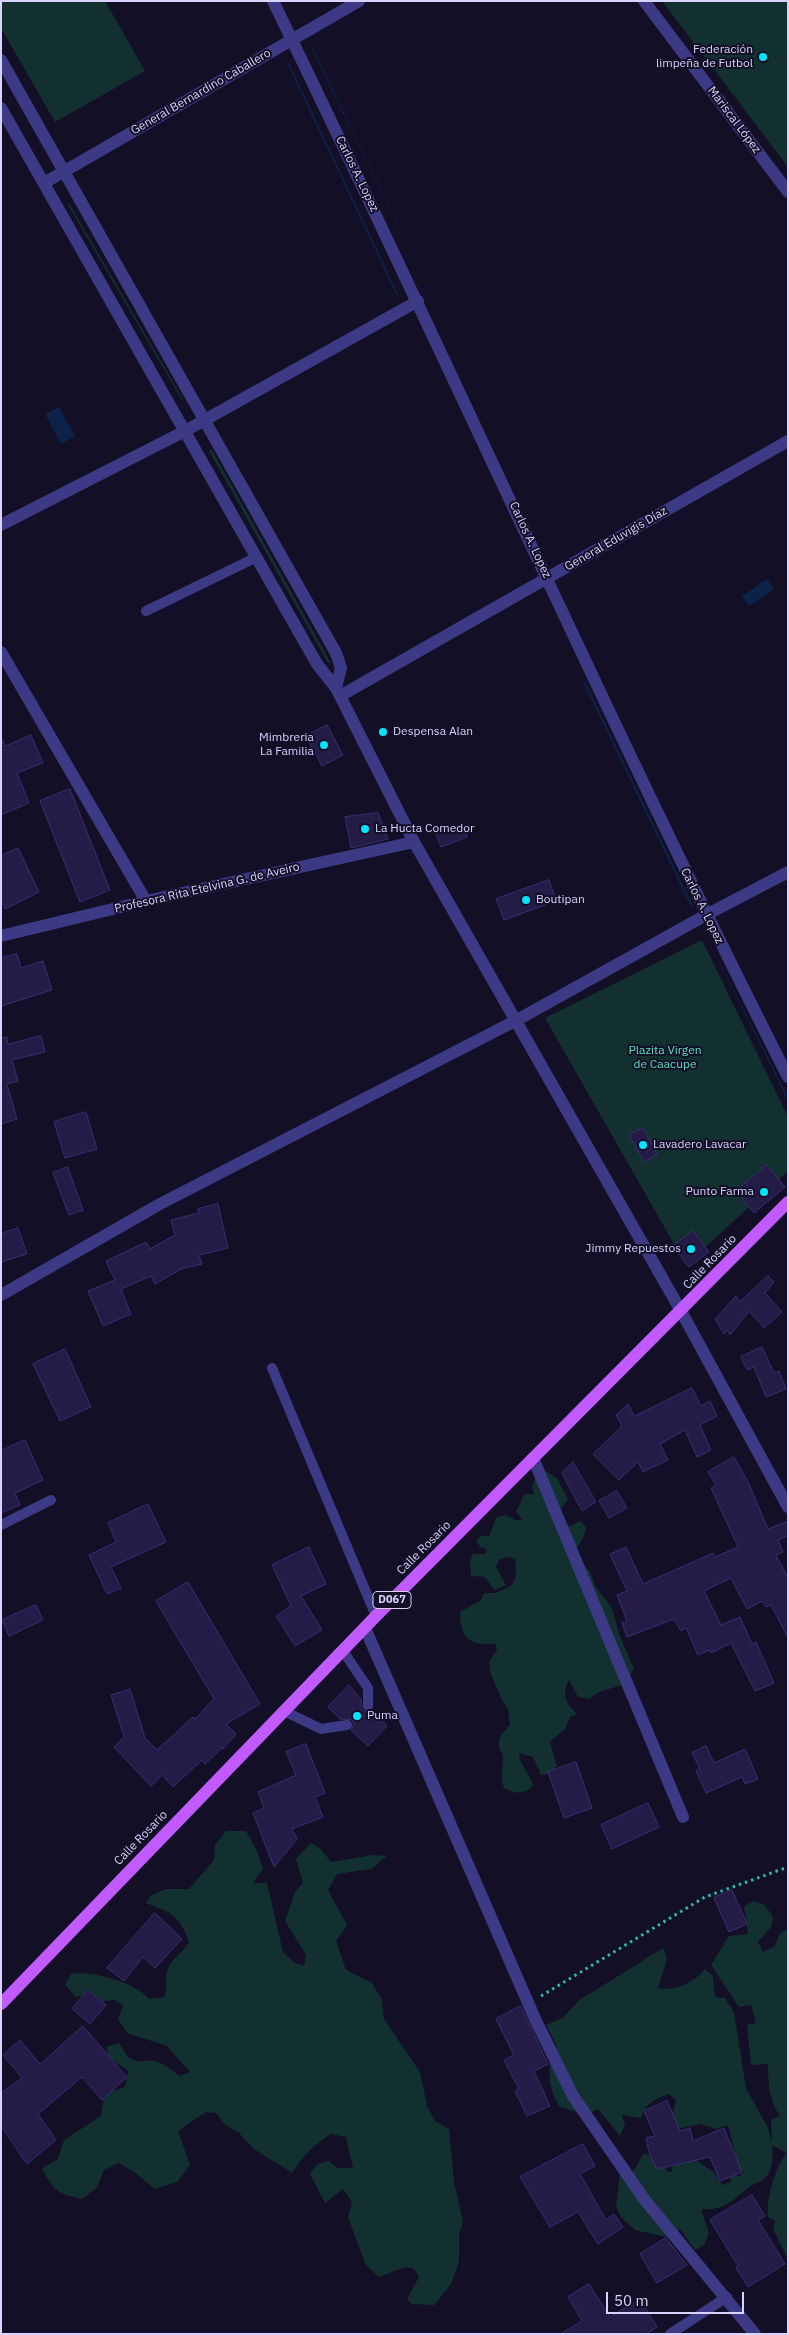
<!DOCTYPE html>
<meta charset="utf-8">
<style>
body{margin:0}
#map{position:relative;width:789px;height:2335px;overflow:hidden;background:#130f26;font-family:"IBM Plex Sans",sans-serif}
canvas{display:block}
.frame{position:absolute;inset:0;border:2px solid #d9d4ff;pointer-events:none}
.scale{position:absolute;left:606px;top:2292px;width:138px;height:22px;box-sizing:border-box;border:2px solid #d9d4ff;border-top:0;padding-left:6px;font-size:15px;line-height:18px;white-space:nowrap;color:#d9d4ff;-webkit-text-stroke:4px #130f26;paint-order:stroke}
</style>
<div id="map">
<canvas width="789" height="2335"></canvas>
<div class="frame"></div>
<div class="scale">50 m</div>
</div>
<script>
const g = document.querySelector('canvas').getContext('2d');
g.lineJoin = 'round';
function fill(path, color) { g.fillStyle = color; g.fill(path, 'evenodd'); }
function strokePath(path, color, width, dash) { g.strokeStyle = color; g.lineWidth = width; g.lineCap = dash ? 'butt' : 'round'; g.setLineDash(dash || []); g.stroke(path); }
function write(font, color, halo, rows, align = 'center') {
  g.font = font + ' "IBM Plex Sans",sans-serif'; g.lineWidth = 4; g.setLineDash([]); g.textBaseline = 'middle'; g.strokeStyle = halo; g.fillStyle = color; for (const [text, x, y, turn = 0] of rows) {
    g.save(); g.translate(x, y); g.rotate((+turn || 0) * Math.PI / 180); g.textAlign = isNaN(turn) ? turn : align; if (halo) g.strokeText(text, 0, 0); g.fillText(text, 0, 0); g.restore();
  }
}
fill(new Path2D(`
 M1,1H105L145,71L55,122L1,28Z
 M662,1H788V167Z
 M69,203L183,399L182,400L68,205Z
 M210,449L212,450L331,663H328L209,451Z
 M702,940L788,1117V1171L686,1265L545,1018Z
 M546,1471L557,1478L568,1499L558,1512L563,1524L570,1526L580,1521L586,1527L584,1536L569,1562H578L590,1571L595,1586L612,1608L619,1634L634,1669L625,1684L599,1692L589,1699L578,1697L569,1680C561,1695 566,1703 577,1714L570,1717L565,1729L550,1742L557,1766L549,1774L541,1775L533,1757L519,1753C519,1763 530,1774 533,1786C523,1795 516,1794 504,1788C500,1773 503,1770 503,1757C503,1752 499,1750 499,1746C498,1737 505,1730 510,1725L508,1709L501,1698L490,1672L489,1662L497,1650L495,1644C468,1645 461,1639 460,1612L480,1601L484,1593H496L512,1585L516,1576L515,1559L507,1557L499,1560L496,1567L506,1585L494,1590L485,1577L471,1576L470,1561L473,1554H485L487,1549L480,1547L476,1540L483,1535L489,1537L496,1518L505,1515L516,1520H522L516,1511C520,1506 521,1500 524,1494H534L532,1486L537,1473Z
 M226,1831H246L257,1851L263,1869L253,1883H267L283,1952L295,1963L304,1966L306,1955L285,1921L295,1892L303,1883L296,1859L311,1843L320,1848L331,1862L373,1855L387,1856L371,1869L337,1874L328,1890L347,1925L336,1941L346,1970L372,1983L382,2000L384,2019L420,2072L427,2106L435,2121L449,2129L454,2182L463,2221L459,2236V2261L451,2284L434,2305L411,2304L407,2299L419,2277L414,2269L405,2267L379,2277L366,2265L348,2218L352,2202L343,2189L325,2203L310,2174L317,2164L329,2161L338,2168H353L346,2137L331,2134C314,2145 303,2156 292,2173L254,2149L239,2133L225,2125L216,2113L206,2112L178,2131L190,2165L177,2182L155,2189L134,2172L119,2163L104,2170L97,2187L82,2199C57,2193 54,2192 42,2168L58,2159L64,2140L101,2116L104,2096L111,2091L125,2087L128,2071L109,2057L106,2047L119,2043L128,2057L138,2062C158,2057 164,2065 180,2076L190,2072L167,2046L127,2033L118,2019L123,2005L114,2000L99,2002L93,1993L76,1997L65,1985L71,1974C91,1970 136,1982 149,1999L164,1997C169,1986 163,1977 169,1966C174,1957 184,1951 189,1942C180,1915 171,1913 146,1903L150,1896L166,1889H189L214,1860L215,1845Z
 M754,1901L765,1905L773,1917L771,1927L758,1942L763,1952L775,1946L780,1933L788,1929V2259L773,2229L775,2221L768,2217C766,2198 775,2169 786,2153L772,2145C773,2156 774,2168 765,2178C761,2182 753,2184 748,2188C732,2201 724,2211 701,2209L709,2233L704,2245L695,2250L680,2229L666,2237L635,2230L621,2217L616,2207L620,2173L634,2170L644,2153L664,2163L667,2171L672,2172L673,2164L692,2158L713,2171L722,2185L731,2182L730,2175L740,2176L744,2171L739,2169L728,2125L716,2129L700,2124L673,2130L671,2122L676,2100L669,2094C655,2099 645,2103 641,2118L622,2115L625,2124L620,2136L598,2109L586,2115L560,2107C547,2087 549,2073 551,2049L557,2046L546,2025L564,2017L578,2001L663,1948L667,1959L658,1988C677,1991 692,1984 705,1969L713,1976L715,1997L725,1998L734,2012L746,2088L768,2128L772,2143L771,2120L780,2116C769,2100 768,2083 768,2064L751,2065L747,2025L756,2023L751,2005L739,2007L711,1965L729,1936L748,1934L744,1906Z`), '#12302f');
fill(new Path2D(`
 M313,49L477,387L312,50Z
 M287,63H289L398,294H396Z
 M59,407L75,436L61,444L45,414Z
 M767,579L774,589L749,606L742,596Z
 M585,681L693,906L691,907L583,682Z
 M705,933L788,1097V1101Z`), '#0c2248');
const building = new Path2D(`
 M327,725L343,755L322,766L306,736Z
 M31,735L43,763L17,773L29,803L1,815V737L5,746Z
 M70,789L110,890L80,902L40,801Z
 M378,813L388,839L351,848L345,817Z
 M463,824L467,837L441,847L436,833Z
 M18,848L39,892L5,909L1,900V856Z
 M549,880L556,901L504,920L496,899Z
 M17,954L21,968L43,961L52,990L1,1006V958Z
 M41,1036L45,1052L12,1060L18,1081L7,1084L17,1119L1,1124V1038L7,1037L8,1044Z
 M86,1112L97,1149L65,1158L54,1122Z
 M643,1128L657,1154L644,1162L629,1135Z
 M767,1165L785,1187L754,1213L736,1191Z
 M68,1167L83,1210L69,1215L53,1173Z
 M218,1204L228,1248L199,1255L202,1264L181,1269L155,1284L151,1276L121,1289L131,1314L103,1326L88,1291L115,1280L106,1261L146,1242L150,1249L175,1235L171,1220L199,1213L198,1209Z
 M18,1228L27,1254L1,1262V1234Z
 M693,1231L709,1252L689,1267L673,1246Z
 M768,1276L774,1282L765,1293L782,1312L764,1328L749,1311L730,1335L727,1330L724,1334L715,1319L736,1296L739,1302Z
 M762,1347L774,1373L779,1371L786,1389L766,1397L754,1367L747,1370L741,1357Z
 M65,1349L91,1407L60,1421L33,1364Z
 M692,1388L701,1406L710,1401L717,1416L700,1425L711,1450L697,1457L685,1430L660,1444L668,1460L643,1472L638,1462L619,1480L593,1454L622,1426L616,1415L628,1404L634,1416Z
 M25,1440L43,1480L15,1493L20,1505L1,1513V1451Z
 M734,1457L749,1484L768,1529L788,1521V1536L778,1540L783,1552L776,1555L788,1578V1638L771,1605L766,1607L762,1601L747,1609L731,1578L704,1591L721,1625L740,1617L752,1644L756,1642L774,1683L755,1691L731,1643L711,1653L709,1650L698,1655L686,1628L681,1631L674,1619L627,1637L622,1623L627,1621L617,1595L627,1591L610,1554L626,1547L643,1584L713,1553L715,1557L738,1547L711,1488L716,1485L708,1472Z
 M573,1462L596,1502L582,1511L562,1473Z
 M617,1491L627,1508L609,1518L599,1501Z
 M148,1504L166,1542L111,1567L121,1588L107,1594L89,1555L116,1542L108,1523Z
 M309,1547L326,1584L301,1596L322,1630L295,1646L276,1616L291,1606L272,1565Z
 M188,1582L260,1704L226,1724L236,1734L223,1749L222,1748L205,1764L202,1760L173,1787L162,1775L151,1786L114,1747L124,1737L111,1695L130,1689L145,1738L157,1750L193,1717L195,1719L214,1699L156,1601Z
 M36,1605L43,1620L9,1636L2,1620Z
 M349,1685L361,1699L362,1710L368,1713L373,1711L387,1726L368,1746L351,1730L354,1724L352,1720L340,1719L328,1707Z
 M306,1744L325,1793L315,1797L323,1817L292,1829L297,1839L274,1867L253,1813L264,1808L258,1792L296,1775L286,1752Z
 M706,1746L714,1763L745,1749L758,1779L745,1784L742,1777L706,1793L696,1771L700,1769L692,1753Z
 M576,1762L592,1808L564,1818L548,1772Z
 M648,1803L659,1827L612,1849L601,1825Z
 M732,1890L747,1924L729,1932L714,1898Z
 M155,1913L182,1939L155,1968L143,1957L124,1981L107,1968Z
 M88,1990L106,2005L90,2024L72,2009Z
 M521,2006L548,2064L534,2071L550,2106L527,2116L515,2091L519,2089L504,2060L514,2055L496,2019Z
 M83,2026L127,2077L102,2100L82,2077L38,2114L56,2140L27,2164L1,2126V2093L22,2078L3,2055L20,2040L40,2064Z
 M667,2101L680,2131L690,2128L693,2141L724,2128L742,2172L720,2181L710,2157L657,2169L650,2156L646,2138L655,2136L644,2111Z
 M583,2144L595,2166L580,2174L606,2220L614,2214L623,2227L598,2244L578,2212L550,2227L520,2177Z
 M752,2195L765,2216L758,2220L785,2264L748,2287L736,2268L738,2266L710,2220Z
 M666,2238L687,2265L657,2283L640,2254Z
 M589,2284L610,2317L640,2299L657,2327L646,2334H560L582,2321L568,2297Z`);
fill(building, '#241b47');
strokePath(building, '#3b2d73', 1);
strokePath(new Path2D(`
 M541,1996L705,1897L788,1867`), '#2fb8b0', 3, [2.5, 4]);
strokePath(new Path2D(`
 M146,611L257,557
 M272,1368L376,1616
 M1,1525L51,1500
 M343,1651L368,1688V1706
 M284,1711L321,1729L347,1725
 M670,2334L727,2297`), '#3d3a85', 10);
strokePath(new Path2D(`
 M273,1C448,359 608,722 788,1077
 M644,1L788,192
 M44,183L359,1
 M1,525L185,431L418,301
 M1,652L146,901
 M340,696L788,441
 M1,1295L160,1204L517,1020L706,915L788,872
 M681,1311L788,1507
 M533,1458L683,1817
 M365,1628L536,2021L573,2096L644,2199L755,2334`), '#3d3a85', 12);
strokePath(new Path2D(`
 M1,60L336,653L341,668L336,688
 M1,108L317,664L336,688L414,842L681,1311
 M1,936L146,901L414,842`), '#3d3a85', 12);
strokePath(new Path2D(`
 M1,2004L376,1616L788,1202`), '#c25bff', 12);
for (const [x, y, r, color] of [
 [763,57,5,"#00e5ff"],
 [383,732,5,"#00e5ff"],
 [324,745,5,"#00e5ff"],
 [365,829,5,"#00e5ff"],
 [526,900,5,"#00e5ff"],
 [643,1145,5,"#00e5ff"],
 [764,1192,5,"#00e5ff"],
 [691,1249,5,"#00e5ff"],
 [357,1716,5,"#00e5ff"]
]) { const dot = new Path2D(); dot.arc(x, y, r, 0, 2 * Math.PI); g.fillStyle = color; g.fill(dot); strokePath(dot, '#130f26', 2); }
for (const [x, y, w] of [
 [392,1600,38]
]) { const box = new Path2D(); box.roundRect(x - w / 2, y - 8.5, w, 17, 4); g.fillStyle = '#130f26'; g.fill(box); strokePath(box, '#d9d4ff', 1); }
write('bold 11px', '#d9d4ff', null, [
 ["D067",392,1600]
]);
write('12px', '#d9d4ff', '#130f26', [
 ["Federación",753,50,"right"],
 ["limpeña de Futbol",753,64,"right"],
 ["Despensa Alan",393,732],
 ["Mimbreria",314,738,"right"],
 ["La Familia",314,752,"right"],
 ["La Hucta Comedor",375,829],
 ["Boutipan",536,900],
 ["Lavadero Lavacar",653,1145],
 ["Punto Farma",754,1192,"right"],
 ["Jimmy Repuestos",681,1249,"right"],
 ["Puma",367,1716]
], 'left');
write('12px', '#d9d4ff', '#130f26', [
 ["General Bernardino Caballero",201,92,-30],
 ["Mariscal López",734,120,53],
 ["Carlos A. Lopez",357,174,64],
 ["General Eduvigis Díaz",616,539,-30],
 ["Carlos A. Lopez",530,540,65],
 ["Profesora Rita Etelvina G. de Aveiro",207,888,-13],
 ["Carlos A. Lopez",702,906,64],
 ["Calle Rosario",710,1262,-46],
 ["Calle Rosario",424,1548,-45],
 ["Calle Rosario",141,1838,-46]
]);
write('12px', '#5fe0c0', '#130f26', [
 ["Plazita Virgen",665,1051],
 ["de Caacupe",665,1065]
]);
</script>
